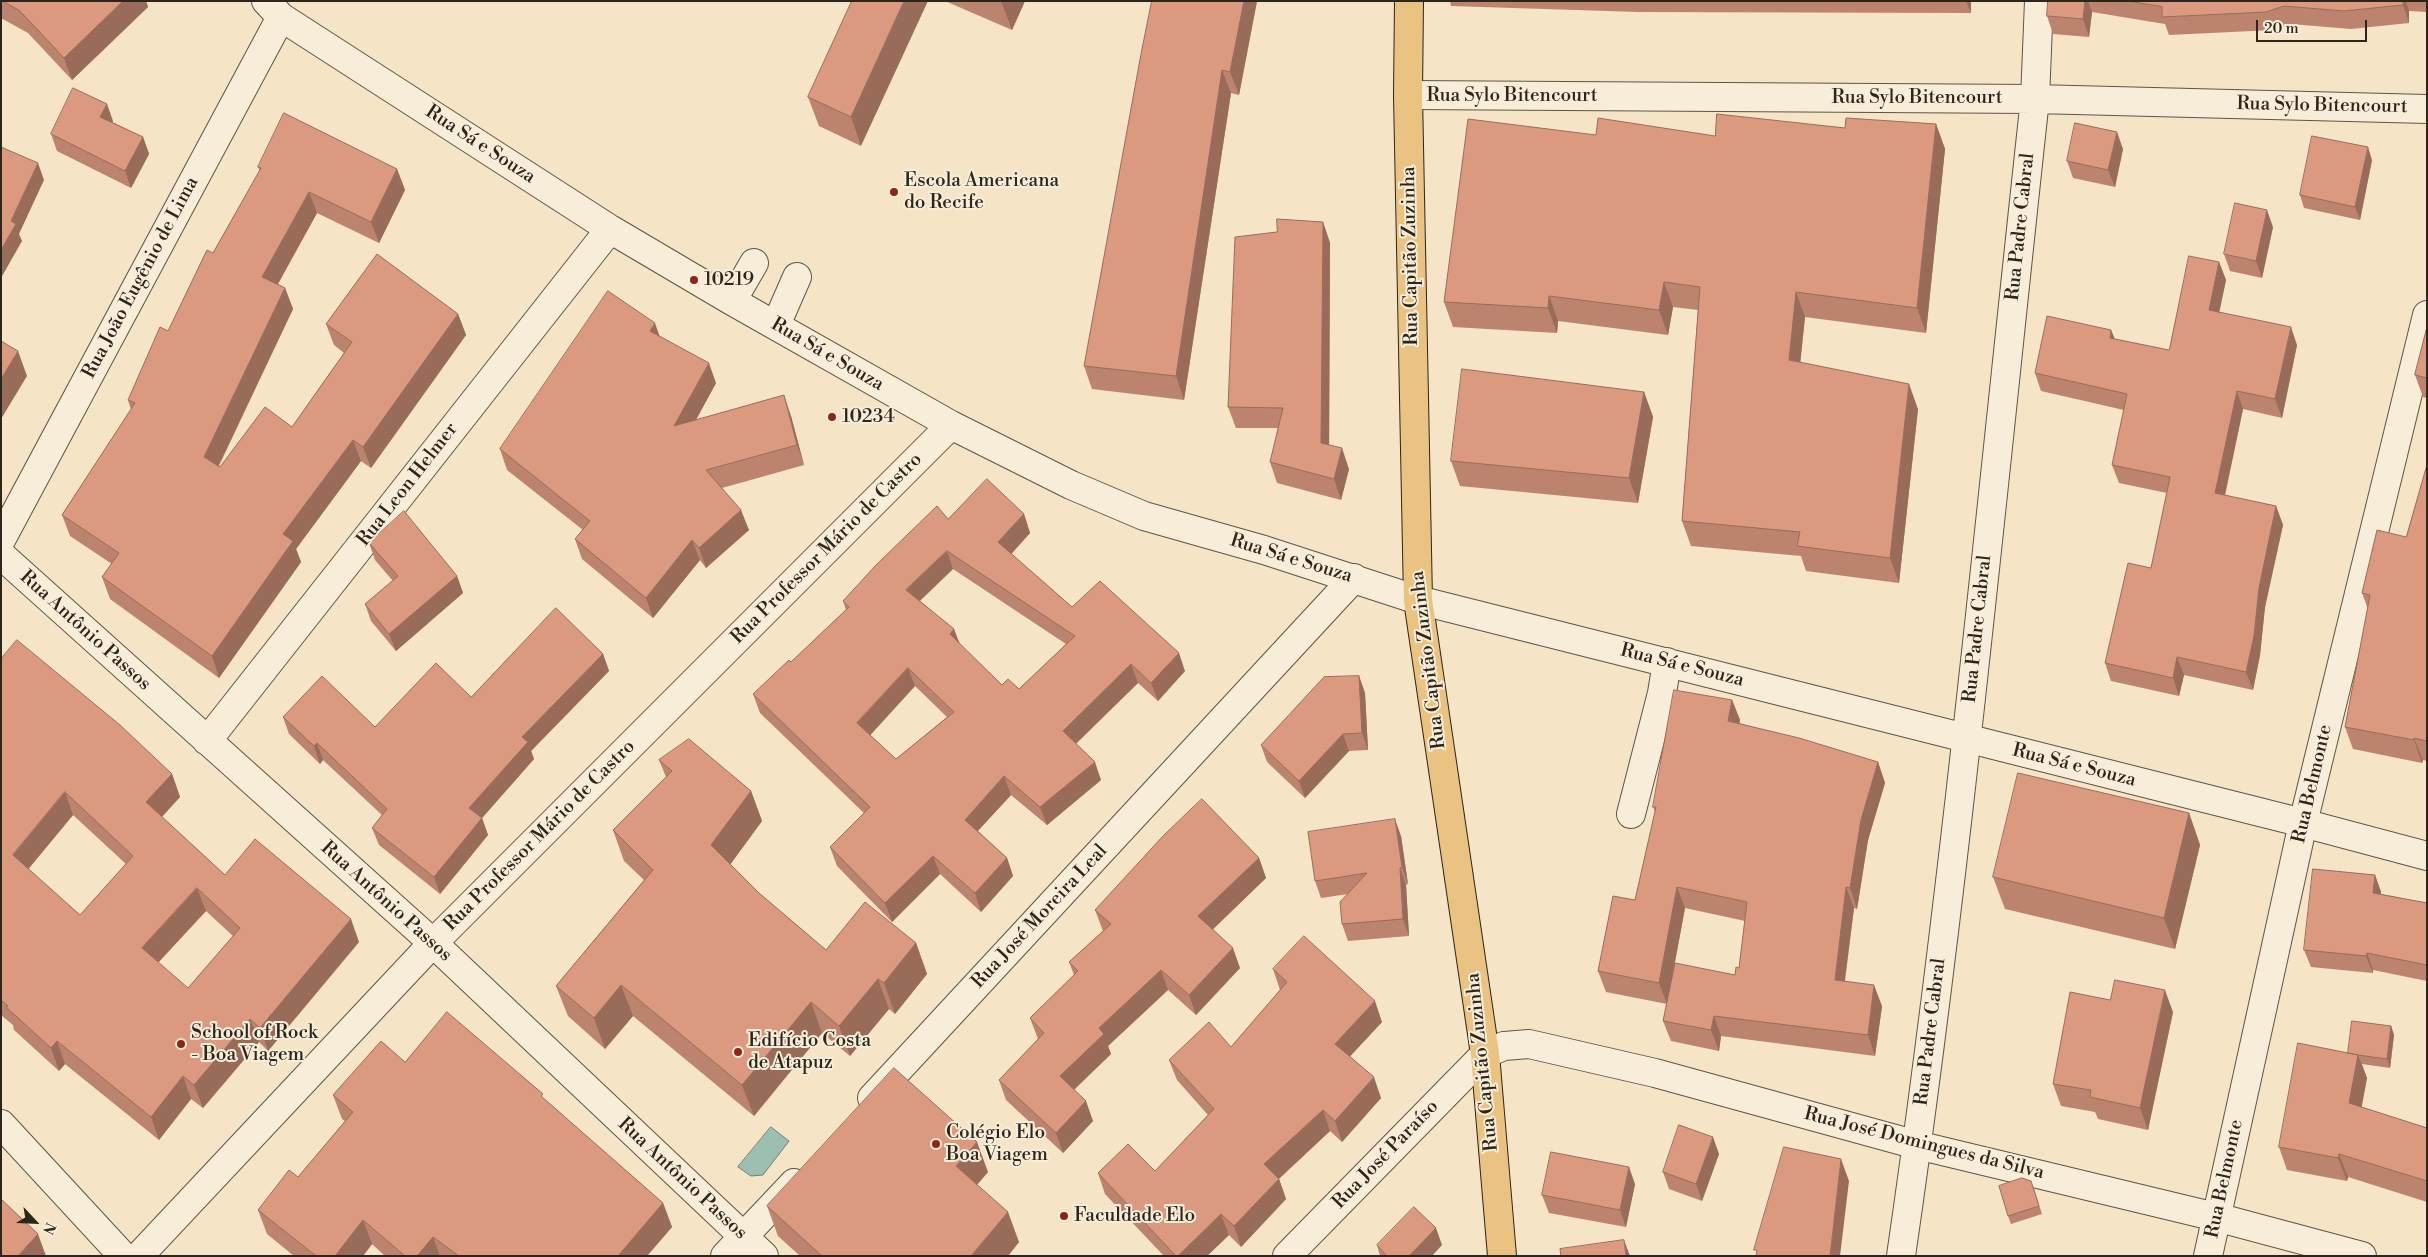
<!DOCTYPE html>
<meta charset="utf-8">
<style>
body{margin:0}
#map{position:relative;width:2428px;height:1257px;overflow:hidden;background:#f5e4c5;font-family:"Libre Bodoni",serif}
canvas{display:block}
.frame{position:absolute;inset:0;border:2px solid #2c251b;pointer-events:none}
.north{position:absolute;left:10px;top:1197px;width:50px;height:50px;-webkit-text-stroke:4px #f8edd9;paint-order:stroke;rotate:115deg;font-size:14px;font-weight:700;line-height:20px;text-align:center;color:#2c251b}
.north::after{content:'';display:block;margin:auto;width:18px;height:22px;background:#2c251b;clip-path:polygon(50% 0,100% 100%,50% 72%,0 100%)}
.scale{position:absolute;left:2256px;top:20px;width:111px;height:22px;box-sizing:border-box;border:2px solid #2c251b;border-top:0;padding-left:6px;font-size:15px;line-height:18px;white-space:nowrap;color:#2c251b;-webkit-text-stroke:4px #f8edd9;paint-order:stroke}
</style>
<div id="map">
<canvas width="2428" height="1257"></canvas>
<div class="frame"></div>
<div class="north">N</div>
<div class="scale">20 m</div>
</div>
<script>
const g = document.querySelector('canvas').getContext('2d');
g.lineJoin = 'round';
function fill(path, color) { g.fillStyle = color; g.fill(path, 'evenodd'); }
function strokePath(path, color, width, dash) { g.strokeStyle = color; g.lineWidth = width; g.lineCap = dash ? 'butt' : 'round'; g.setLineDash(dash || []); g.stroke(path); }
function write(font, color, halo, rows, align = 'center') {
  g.font = font + ' "Libre Bodoni",serif'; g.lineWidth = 4; g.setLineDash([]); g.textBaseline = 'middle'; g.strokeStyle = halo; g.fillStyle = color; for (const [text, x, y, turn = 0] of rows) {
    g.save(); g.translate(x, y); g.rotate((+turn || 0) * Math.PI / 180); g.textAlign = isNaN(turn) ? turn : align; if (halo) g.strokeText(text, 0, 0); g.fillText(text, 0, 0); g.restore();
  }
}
const water = new Path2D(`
 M771,1127L789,1141L763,1175L751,1176L738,1167Z`);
fill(water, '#9cbfb2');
strokePath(water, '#6f8176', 1);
const minor = new Path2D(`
 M266,1L281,17L610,229L732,301L951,425L1071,485L1144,516L1264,550L1418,600L2303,823L2427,856
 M1408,95L2035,99L2427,109
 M732,301L754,263
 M776,325L797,277
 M1,540L281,17
 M1,555L433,943L764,1256
 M207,741L610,229
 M1631,814L1662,693L1667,662
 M872,1098L1354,578
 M1,1124L123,1256
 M139,1256L433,943L951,425
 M725,1256L794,1183
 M1287,1256L1485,1054L1504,1046L1529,1044L1655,1073L1917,1145L2216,1217L2362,1256
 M1901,1256C1957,872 1993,484 2035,99L2039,1
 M2208,1256L2303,823L2427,315`);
const major = new Path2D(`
 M1409,1L1408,95L1418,600L1485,1054L1502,1256`);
strokePath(minor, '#5e5546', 30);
strokePath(major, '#2c251b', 30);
strokePath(minor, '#f8edd9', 28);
strokePath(major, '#eac282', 28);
fill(new Path2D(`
 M1,1H146L148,7L72,80L28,33L1,18Z
 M852,1L861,146L819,126L808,97Z
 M945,1H1025L1012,30Z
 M1152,1H1257L1239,95L1231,93L1184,400L1092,389L1084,366Z
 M1450,1H1971V13L1638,12L1451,6Z
 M2048,1H2427V12L2409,11V23L2351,29L2291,24L2273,30L2169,35L2165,24L2092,12L2089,37L2053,34L2047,16Z
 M113,121L112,122L143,137L149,154L131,188L57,151L51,134Z
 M1936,124L1945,149L1926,333L1805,317L1800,363L1918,409L1899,583L1806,571L1801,556L1691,546L1682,521L1698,310L1673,307L1668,335L1558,321L1557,333L1453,327L1444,302L1596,135L1715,136L1845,128Z
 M2123,149L2115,187L2073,178L2067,161Z
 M2372,160L2360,220L2304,208L2300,195Z
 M258,167L397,169L405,190L379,243L317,213L278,284L285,288L293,309L219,466L220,467L292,427L344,353L334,345L326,324L458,314L466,335L371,468L361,461L296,549L301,562L219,678L110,599L102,577L112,564L70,536L62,515L131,410L128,400L213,253L260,171Z
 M1323,222L1330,243L1329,445L1349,469L1341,500L1277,483L1270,462L1278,428H1236L1228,407L1277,232Z
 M2273,227L2262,278L2230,271L2224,254Z
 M2219,262L2226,280L2219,312L2297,345L2282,418L2243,409L2225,496L2276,506L2283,525L2265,607L2260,655L2253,690L2184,675L2179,696L2111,681L2105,663L2151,568L2167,493L2119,483L2112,465L2124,410L2041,391L2035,373L2111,330L2115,339L2169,350Z
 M2427,327V398L2423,397L2415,375Z
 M660,336L716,383L696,420L791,416L804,465L722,488L749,530L706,568L700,560L653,618L582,559L575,539L583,530L507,470L500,449Z
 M1644,392L1653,417L1638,503L1460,486L1451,461Z
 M2427,465V761L2423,760L2422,763L2353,749L2345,727L2368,609L2362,593L2406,537Z
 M1024,514L1030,533L1011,554L1072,607L1185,671L1158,701L1138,683L1076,744L1101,780L1047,825L1011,795L978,831L1007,858L1013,876L981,912L940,874L892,922L837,866L830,847L864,813L760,713L753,694L791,662L846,610L843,601L948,519ZM953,569L1066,644L1019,689L1002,685L959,644L954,629L920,601ZM915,686L947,717L896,759L870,735Z
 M369,543L457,576L463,593L396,651L371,621L365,604L393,581L375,560Z
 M603,654L609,671L531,751L534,759L482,818L488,835L440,894L379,845L372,828L382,815L323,760L320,764L289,734L283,717L375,727L471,697Z
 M1,659L172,774L180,797L162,817L225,875L359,942L268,1051L259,1042L203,1108L191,1099L159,1140L65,1064L59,1071L14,1030L13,1025L1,1015ZM73,815L126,864L80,915L28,869ZM206,911L233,936L188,988L158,963Z
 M1359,676L1365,693L1368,750L1349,751L1305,798L1267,762L1261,745Z
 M1732,700L1740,720L1739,723L1878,762L1885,783L1868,840L1857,909L1854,908L1845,981L1882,1006L1875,1056L1721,1036L1719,1051L1671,1041L1663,1021L1667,1004L1606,992L1598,971L1635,900L1655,812L1653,807ZM1685,908L1745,921L1739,968L1735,975L1673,973Z
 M659,760L751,791L762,821L730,864L759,893L826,950L916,943L927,974L895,1014L889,1009L850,1056L822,1033L754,1116L633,1016L605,1049L568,1016L556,986L644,880L624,861L613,830L666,777Z
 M2189,813L2200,845L2175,949L2005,909L1993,877Z
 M1401,836L1408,884L1406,885L1409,936L1348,941L1342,924L1348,894L1321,898L1315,881Z
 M1259,858L1266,878L1213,929L1240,968L1196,1015L1168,990L1108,1046L1111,1054L1074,1090L1093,1121L1063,1153L1006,1100L999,1080L1038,1039L1030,1018L1074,975L1069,962L1103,931L1095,910Z
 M2375,875L2381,892V894L2427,903V981L2373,970V973L2311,967L2304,950Z
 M1273,969L1382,1022L1350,1056L1381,1098L1342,1142L1330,1131L1279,1179L1286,1199L1241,1247L1229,1235L1207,1256H1164L1105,1194L1098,1173L1155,1171L1208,1115L1177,1080L1169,1060L1231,1047L1280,990Z
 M2173,1012L2148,1130L2098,1119L2095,1112L2061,1106L2053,1084Z
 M2391,1026L2394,1035L2390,1068L2362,1064L2367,1078L2361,1107L2427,1128V1202L2348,1177L2347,1181L2287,1170L2279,1147L2348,1053Z
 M405,1062L545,1100L663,1203L672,1227L647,1256H385L372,1244L363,1256H294L267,1234L258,1210L298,1177L345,1121L342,1119L333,1095Z
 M1719,1154L1702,1201L1669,1189L1663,1172Z
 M988,1172L977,1185L1019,1242L1008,1256H800L778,1236L767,1206Z
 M1635,1184L1626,1227L1549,1213L1542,1195Z
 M2034,1189L2042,1214L2011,1224L2008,1216Z
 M1377,1245L1387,1256H1380Z`), '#bc846e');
fill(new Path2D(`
 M123,1H146L148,7L72,80L64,58Z
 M904,1H928L861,146L851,117Z
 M1001,1H1025L1012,30Z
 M1244,1H1257L1239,95L1230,72Z
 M1966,1H1971V13Z
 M2085,1H2088L2092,12L2089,37L2083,19Z
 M2403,1H2406L2409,11V23L2403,5Z
 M1222,70L1231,93L1184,400L1176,376Z
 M107,104L113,121L107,134L100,117Z
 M1936,124L1945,149L1926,333L1917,308Z
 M2117,132L2123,149L2115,187L2108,170Z
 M143,137L149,154L131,188L125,171Z
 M2368,147L2372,160L2360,220L2355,207Z
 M38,163L44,180L19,234L22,241L1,278V250L11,221Z
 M397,169L405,190L379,243L371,222Z
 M309,192L317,213L270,298L262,277Z
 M2267,210L2273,227L2262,278L2256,261Z
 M1323,222L1330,243L1329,464L1321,443Z
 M2219,262L2226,280L2216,328L2209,310Z
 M1664,282L1673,307L1668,335L1659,310Z
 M285,288L293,309L212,479L204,457Z
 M1796,292L1805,317L1798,385L1789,360Z
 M1549,296L1558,321L1557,333L1548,308Z
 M458,314L466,335L371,468L363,447Z
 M655,323L662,343L650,331Z
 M2291,327L2297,345L2282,418L2275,399Z
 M2111,330L2118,348L2110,338Z
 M18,351L27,376L1,419V379Z
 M709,363L716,383L681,447L674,426Z
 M1909,384L1918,409L1899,583L1890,558Z
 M2237,391L2243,409L2221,512L2215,493Z
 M1644,392L1653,417L1638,503L1629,478Z
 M784,395L791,416L804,465L797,445Z
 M353,440L361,461L296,549L301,562L219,678L212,656L283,534Z
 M1342,448L1349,469L1341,500L1334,479Z
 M2276,506L2283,525L2265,607L2260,655L2253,690L2246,672L2259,588Z
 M741,510L749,530L706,568L699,548Z
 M1024,514L1030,533L1005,561L998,542Z
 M692,540L700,560L653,618L646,598Z
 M947,551L953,569L912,608L906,590Z
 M457,576L463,593L396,651L389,634Z
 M954,629L961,647L950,634Z
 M1179,653L1185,671L1158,701L1151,683Z
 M603,654L609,671L531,751L534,759L482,818L488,835L440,894L434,877L469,808L522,737Z
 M2177,657L2184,675L2179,696L2173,678Z
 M1131,664L1138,683L1069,750L1063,731Z
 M908,668L915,686L864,742L857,723Z
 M1359,676L1365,693L1368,750L1362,733Z
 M1732,700L1740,720L1736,741L1728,721Z
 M1343,734L1349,751L1305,798L1299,781Z
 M2414,738L2423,760L2422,763L2414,740Z
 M317,743L323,760L320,764L314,746Z
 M1095,762L1101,780L1047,825L1040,807Z
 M1878,762L1885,783L1868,840L1857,909L1850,888L1861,820Z
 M172,774L180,797L154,825L146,802Z
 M1004,776L1011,795L971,838L965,820Z
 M751,791L762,821L722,876L711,845Z
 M65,792L73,815L21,878L13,855Z
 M2189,813L2200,845L2175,949L2164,918Z
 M1395,819L1401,836L1408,884L1402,867Z
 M933,856L940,874L892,922L885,903Z
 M1007,858L1013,876L981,912L975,893Z
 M1259,858L1266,878L1206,936L1198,916Z
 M1400,868L1406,885L1409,936L1403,919Z
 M2375,875L2381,892L2379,910L2373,893Z
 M1677,887L1685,908L1667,1004L1659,983Z
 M1846,887L1854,908L1842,1001L1835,980Z
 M197,888L206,911L150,971L142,948Z
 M351,919L359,942L268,1051L260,1028Z
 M916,943L927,974L895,1014L884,983Z
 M1233,948L1240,968L1196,1015L1189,995Z
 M2367,953L2373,970V973L2366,956Z
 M1161,970L1168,990L1108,1046L1111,1054L1067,1096L1060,1076L1099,1028Z
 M878,979L889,1009L850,1056L839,1026Z
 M621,985L633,1016L605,1049L594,1018Z
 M1874,985L1882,1006L1875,1056L1868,1035Z
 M2165,990L2173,1012L2148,1130L2140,1108Z
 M1375,1001L1382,1022L1343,1064L1335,1044Z
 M811,1002L822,1033L754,1116L742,1085Z
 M1714,1016L1721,1036L1719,1051L1711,1030Z
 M250,1019L259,1042L203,1108L194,1085Z
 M2391,1026L2394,1035L2390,1068L2387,1059Z
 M57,1041L65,1064L59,1071L51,1048Z
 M2358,1055L2367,1078L2358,1127L2349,1103Z
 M183,1076L191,1099L159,1140L151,1117Z
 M1374,1077L1381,1098L1342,1142L1335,1121Z
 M1086,1101L1093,1121L1063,1153L1056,1133Z
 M1323,1110L1330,1131L1272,1185L1264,1164Z
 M1713,1137L1719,1154L1702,1201L1696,1184Z
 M977,1142L988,1172L967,1196L956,1166Z
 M2339,1154L2348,1177L2347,1181L2338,1158Z
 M1841,1159L1849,1181L1840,1256H1830Z
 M1629,1167L1635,1184L1626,1227L1620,1210Z
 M1279,1179L1286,1199L1241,1247L1234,1226Z
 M663,1203L672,1227L647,1256H618Z
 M1008,1212L1019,1242L1008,1256H971Z
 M1221,1214L1229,1235L1207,1256H1178Z
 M363,1220L372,1244L363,1256H335Z
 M1436,1228L1442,1245L1432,1256H1409Z
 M38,1234L46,1256H18Z
 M433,1237L440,1256H417Z
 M1624,1240L1630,1256H1626Z`), '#996c5a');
const building = new Path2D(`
 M3,1H123L64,58L20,11Z
 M852,1H904L851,117L808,97Z
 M1152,1H1244L1230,72L1222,70L1176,376L1084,366L1141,54Z
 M2048,1H2085L2083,19L2047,16Z
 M2128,1H2403V5L2344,11L2284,6L2266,12L2162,17V7Z
 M73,88L107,104L100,117L143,137L125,171L51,134Z
 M284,113L397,169L371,222L309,192L262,277L285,288L204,457L220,467L265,407L292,427L352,342L326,324L377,254L458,314L363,447L353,440L283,534L293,541L212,656L102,577L119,553L62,515L135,403L128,400L160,327L168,331L207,250L213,253L261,168L258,167Z
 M1717,114L1845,128L1846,118L1936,124L1917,308L1796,292L1789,360L1909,384L1890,558L1797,546L1800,532L1682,521L1700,287L1664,282L1659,310L1549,296L1548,308L1444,302L1468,119L1596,135L1598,118L1715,136Z
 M2075,123L2117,132L2108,170L2067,161Z
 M2312,136L2368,147L2355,207L2300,195Z
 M1,147L38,163L11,221L16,224L1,250Z
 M2235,203L2267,210L2256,261L2224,254Z
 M1277,219L1323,222L1321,443L1342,448L1334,479L1270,462L1283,408L1228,407L1235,237L1277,232Z
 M2189,256L2219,262L2209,310L2291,327L2275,399L2237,391L2215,493L2276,506L2259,588L2254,636L2246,672L2177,657L2173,678L2105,663L2128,563L2151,568L2170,477L2112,465L2127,394L2035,373L2047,316L2111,330L2110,338L2169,350Z
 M608,291L655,323L650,331L709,363L674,426L784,395L797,445L706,470L741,510L699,548L692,540L646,598L575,539L590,521L500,449Z
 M2427,327V378L2415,375Z
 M1,341L18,351L1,379Z
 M1462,369L1644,392L1629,478L1451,461Z
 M2427,465V741L2414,738V740L2345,727L2370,595L2362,593L2377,530L2406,537Z
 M987,479L1024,514L998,542L1072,607L1100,581L1179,653L1151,683L1131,664L1063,731L1095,762L1040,807L1004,776L965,820L1007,858L975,893L933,856L885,903L830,847L870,807L753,694L789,660L791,662L849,607L843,601L876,565L937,506L948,519ZM947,551L1075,636L1019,689L1008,679L1002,685L950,634L954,629L906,590ZM908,668L954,712L896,759L857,723Z
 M404,511L457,576L389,634L365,604L398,576L369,543Z
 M556,608L603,654L522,737L528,742L469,808L482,818L434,877L372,828L387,809L317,743L314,746L283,717L322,676L375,727L436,663L471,697Z
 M17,640L120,725L172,774L146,802L225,875L255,839L351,919L260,1028L250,1019L194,1085L183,1076L151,1117L57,1041L51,1048L6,1007L8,1006L1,1000V659ZM65,792L133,856L80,915L13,855ZM197,888L240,928L188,988L142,948Z
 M1359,676L1362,733L1343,734L1299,781L1261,745L1324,677Z
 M1674,690L1732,700L1728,721L1799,738L1878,762L1861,820L1850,888L1846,887L1835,980L1874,985L1868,1035L1714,1016L1711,1030L1663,1021L1675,963L1735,975L1736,967L1739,968L1747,902L1677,887L1659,983L1598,971L1613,896L1635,900L1656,807H1653Z
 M689,739L751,791L711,845L759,893L826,950L865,902L916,943L884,983L878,979L839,1026L811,1002L742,1085L621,985L594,1018L556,986L653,870L613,830L672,771L659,760Z
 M2018,773L2189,813L2164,918L1993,877Z
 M1202,799L1259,858L1198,916L1233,948L1189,995L1161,970L1099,1028L1104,1034L1060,1076L1086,1101L1056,1133L999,1080L1044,1033L1030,1018L1078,971L1069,962L1111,924L1095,910L1163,836Z
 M1395,819L1402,867L1400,868L1403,919L1342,924L1340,902L1367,873L1315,881L1308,832Z
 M2313,869L2375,875L2373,893L2427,903V965L2367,953L2366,956L2304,950Z
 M1304,936L1375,1001L1335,1044L1374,1077L1335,1121L1323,1110L1264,1164L1279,1179L1234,1226L1221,1214L1178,1256H1176L1098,1173L1128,1144L1155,1171L1214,1109L1169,1060L1209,1022L1231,1047L1287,982L1273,969Z
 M2115,980L2165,990L2140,1108L2090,1097L2091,1090L2053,1084L2070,992L2110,1000Z
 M447,1012L543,1094L541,1096L663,1203L618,1256H459L433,1237L417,1256H405L363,1220L335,1256H316L258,1210L289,1170L298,1177L353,1112L333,1095L381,1041L405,1062Z
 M2352,1021L2391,1026L2387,1059L2358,1055L2348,1053Z
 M2298,1043L2358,1055L2349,1103L2427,1128V1181L2339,1154L2338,1158L2279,1147Z
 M894,1068L977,1142L956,1166L1008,1212L971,1256H822L767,1206Z
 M1679,1125L1713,1137L1696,1184L1663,1172Z
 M1784,1147L1841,1159L1830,1256H1756L1757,1250H1754Z
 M1551,1152L1629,1167L1620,1210L1542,1195Z
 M2022,1178L2031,1181L2039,1206L2008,1216L1999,1186Z
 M1,1199L38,1234L18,1256H1Z
 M1414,1207L1436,1228L1409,1256H1387L1377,1245Z
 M1624,1240L1626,1256H1561L1560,1249Z`);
fill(building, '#db9a80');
strokePath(building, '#996c5a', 1);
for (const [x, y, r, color] of [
 [894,192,5,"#8f2418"],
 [694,280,5,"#8f2418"],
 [832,417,5,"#8f2418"],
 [181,1044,5,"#8f2418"],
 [738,1052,5,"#8f2418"],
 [936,1144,5,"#8f2418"],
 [1064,1216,5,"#8f2418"]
]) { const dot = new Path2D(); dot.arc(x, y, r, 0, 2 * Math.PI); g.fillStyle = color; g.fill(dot); strokePath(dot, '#f8edd9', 2); }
write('19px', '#2c251b', '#f8edd9', [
 ["Rua Sylo Bitencourt",1512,96],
 ["Rua Sylo Bitencourt",1917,98],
 ["Rua Sylo Bitencourt",2322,106,1],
 ["Rua Sá e Souza",480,145,33],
 ["Rua Padre Cabral",2021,227,-84],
 ["Rua Capitão Zuzinha",1411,256,-91],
 ["Rua João Eugênio de Lima",141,278,-62],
 ["Rua Sá e Souza",827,355,30],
 ["Rua Leon Helmer",408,485,-52],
 ["Rua Professor Mário de Castro",827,549,-45],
 ["Rua Sá e Souza",1291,559,17],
 ["Rua Padre Cabral",1978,629,-84],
 ["Rua Antônio Passos",85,631,42],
 ["Rua Capitão Zuzinha",1429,660,-97],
 ["Rua Sá e Souza",1682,666,14],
 ["Rua Sá e Souza",2074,766,14],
 ["Rua Belmonte",2313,784,-77],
 ["Rua Professor Mário de Castro",540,836,-45],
 ["Rua Antônio Passos",386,902,42],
 ["Rua José Moreira Leal",1040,917,-47],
 ["Rua Padre Cabral",1931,1032,-83],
 ["Rua Capitão Zuzinha",1483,1062,-96],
 ["Rua José Domingues da Silva",1924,1144,14],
 ["Rua José Paraíso",1386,1155,-46],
 ["Rua Antônio Passos",682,1179,43],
 ["Rua Belmonte",2225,1179,-78]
]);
write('19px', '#2c251b', '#f8edd9', [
 ["Escola Americana",904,181],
 ["do Recife",904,203],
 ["10219",704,280],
 ["10234",842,417],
 ["School of Rock",191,1033],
 ["- Boa Viagem",191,1055],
 ["Edifício Costa",748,1041],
 ["de Atapuz",748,1063],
 ["Colégio Elo",946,1133],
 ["Boa Viagem",946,1155],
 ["Faculdade Elo",1074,1216]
], 'left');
</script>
